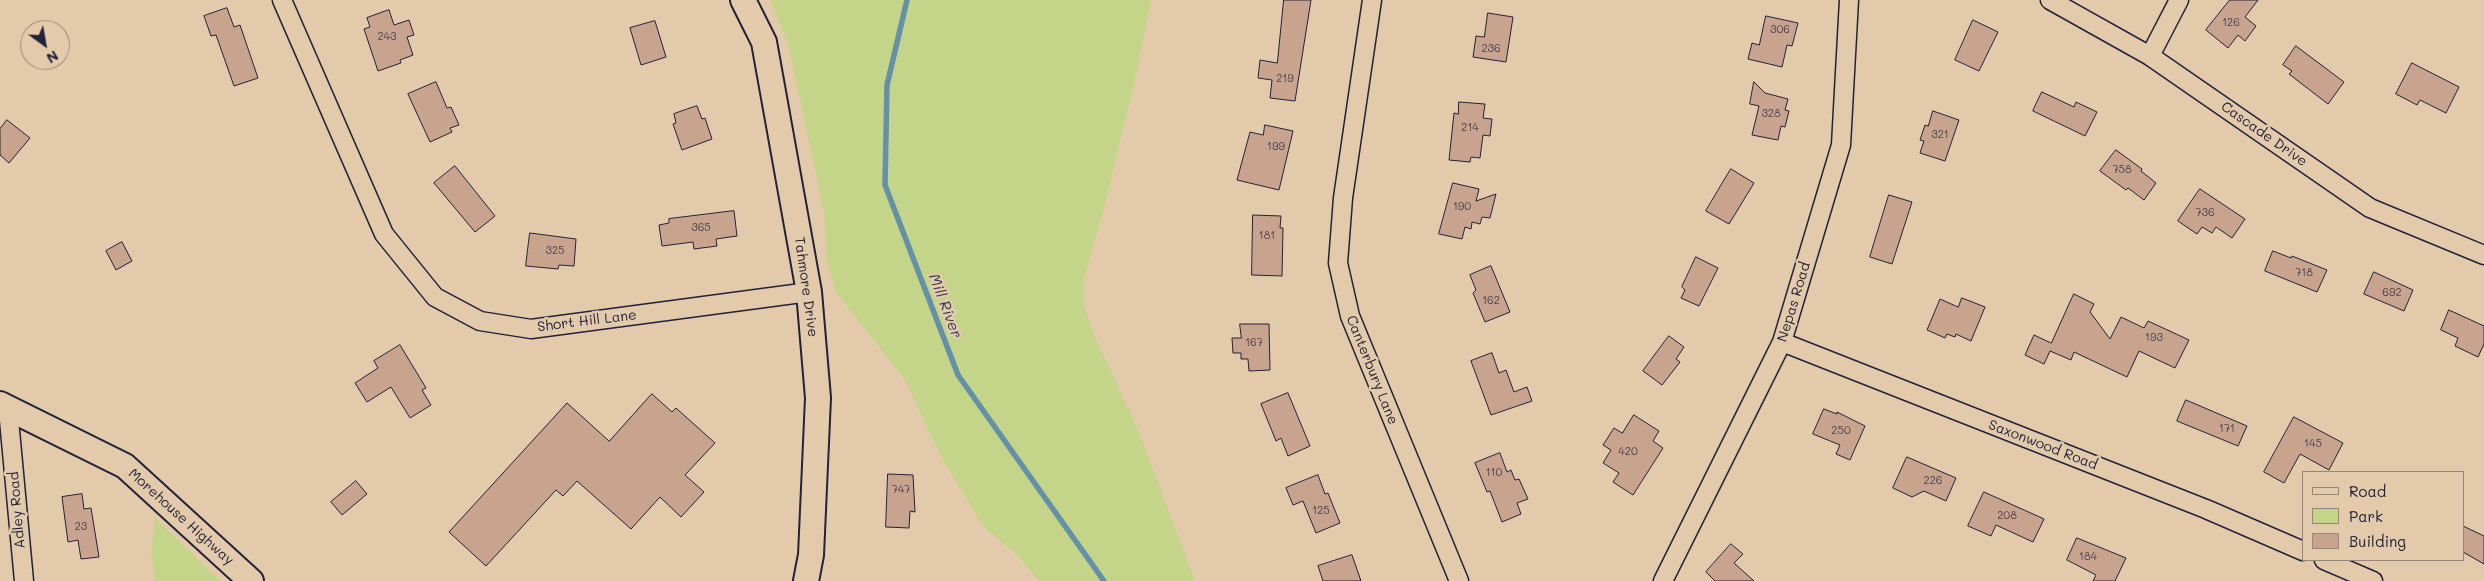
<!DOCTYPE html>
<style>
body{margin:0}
#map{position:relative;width:2484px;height:581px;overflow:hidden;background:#e3caab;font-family:Mali,sans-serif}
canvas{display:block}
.legend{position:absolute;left:2302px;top:471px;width:162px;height:90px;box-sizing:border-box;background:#e3caab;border:1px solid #96877e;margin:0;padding:6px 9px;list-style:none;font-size:15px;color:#22223b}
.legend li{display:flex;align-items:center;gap:10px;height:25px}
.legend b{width:25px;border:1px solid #96877e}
.north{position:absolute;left:20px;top:20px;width:50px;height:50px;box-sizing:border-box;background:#e3caab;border:1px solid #96877e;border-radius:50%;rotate:148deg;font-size:14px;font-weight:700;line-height:20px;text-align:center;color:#22223b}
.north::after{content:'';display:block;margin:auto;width:18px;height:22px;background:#22223b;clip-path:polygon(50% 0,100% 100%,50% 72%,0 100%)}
</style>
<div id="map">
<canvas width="2484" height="581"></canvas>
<ul class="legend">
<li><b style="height:6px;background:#e3caab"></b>Road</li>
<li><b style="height:14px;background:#c4d589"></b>Park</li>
<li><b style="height:14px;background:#c8a48e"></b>Building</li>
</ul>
<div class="north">N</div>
</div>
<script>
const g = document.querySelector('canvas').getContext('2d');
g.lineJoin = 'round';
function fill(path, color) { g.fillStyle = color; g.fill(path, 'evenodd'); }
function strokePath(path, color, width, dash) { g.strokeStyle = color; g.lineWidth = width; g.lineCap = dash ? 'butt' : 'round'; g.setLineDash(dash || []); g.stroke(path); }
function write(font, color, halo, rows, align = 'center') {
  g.font = font + ' Mali,sans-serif'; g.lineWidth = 5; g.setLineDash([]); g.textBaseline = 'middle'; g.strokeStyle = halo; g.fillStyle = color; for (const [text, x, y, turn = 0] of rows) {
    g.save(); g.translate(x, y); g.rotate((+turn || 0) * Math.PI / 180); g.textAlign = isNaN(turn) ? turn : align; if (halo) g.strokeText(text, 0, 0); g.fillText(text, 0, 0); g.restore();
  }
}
fill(new Path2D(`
 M770,0H1151L1136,76L1103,212L1084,278V305L1095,337L1139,432L1195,581H1039L1017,555L983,526L940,455L905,380L836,292L827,263L824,212L788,43Z
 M155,518L220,581H155L151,556Z`), '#c4d589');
strokePath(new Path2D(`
 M907,0L887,85L885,185L958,375L1104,581`), '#6490a8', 5.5);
const building = new Path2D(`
 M1284,0H1311L1295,101L1270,98L1272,80L1258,78L1260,60L1277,63Z
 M2230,0H2258L2245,17L2256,26L2245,41L2238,35L2228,48L2206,30Z
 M227,8L234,27L240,25L258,78L234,86L216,35L211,36L204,16Z
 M389,10L394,25L409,20L414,35L407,37L413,55L400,60L401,63L378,71L364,29L370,27L367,18Z
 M1488,13L1513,17L1506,62L1473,57L1476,36L1484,37Z
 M1766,16L1798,23L1792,46L1787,45L1782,67L1748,59L1752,43L1759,45Z
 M1973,20L1998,32L1979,71L1955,60Z
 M655,21L666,57L641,65L630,28Z
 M2296,46L2344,82L2328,104L2289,74L2292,71L2283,65Z
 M2412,63L2459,87L2446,113L2420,100L2417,105L2396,94Z
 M436,82L447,108L451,107L459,125L450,128L452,132L430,142L408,94Z
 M1754,82L1765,93L1788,99L1785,110L1789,111L1785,127L1781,126L1778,140L1752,135L1759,106L1750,104Z
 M2042,92L2074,107L2076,102L2097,112L2085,136L2033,111Z
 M1459,102L1485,104L1483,118L1492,119L1490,136L1483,135L1480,158L1471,157L1470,162L1449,160L1454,113L1458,114Z
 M697,106L702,119L705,118L712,139L682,150L673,124L676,123L674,114Z
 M1933,111L1959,120L1945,161L1920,153L1924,141L1920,140L1925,125L1928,126Z
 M7,120L30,138L9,163L0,155V129Z
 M1265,125L1293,131L1279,190L1237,180L1250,132L1263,135Z
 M2116,150L2142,169L2141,171L2156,183L2144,200L2128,188L2126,190L2100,171Z
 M455,166L495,216L475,232L434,183Z
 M1731,169L1754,183L1729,224L1706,211Z
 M1453,183L1479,189L1476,201L1496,194L1490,218L1482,217L1480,224L1472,222L1471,229L1465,227L1462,239L1439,234Z
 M2200,189L2245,219L2232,238L2216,227L2212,233L2202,227L2197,234L2178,221Z
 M1889,195L1912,202L1892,264L1870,257Z
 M734,211L737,236L716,239L717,246L694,249L693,242L662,246L659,225L669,223V219Z
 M1253,215L1281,216L1280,228H1283L1282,276L1252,275Z
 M530,233L576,239L574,266L559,265L558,269L526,266Z
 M122,242L132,261L116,270L106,251Z
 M2273,251L2291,258L2292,256L2327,270L2317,292L2265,271Z
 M1696,257L1718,268L1699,306L1681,298L1685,290L1682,287Z
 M1491,266L1510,312L1485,322L1473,293L1476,290L1470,275Z
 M2374,272L2413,290L2404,311L2364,294Z
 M2074,294L2094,304L2090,312L2110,339L2121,317L2144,328L2148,321L2189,340L2175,368L2139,351L2127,377L2074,352L2071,360L2050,351L2044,364L2025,355L2034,335L2051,343Z
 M1962,298L1985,307L1971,341L1956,334L1955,337L1947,334L1945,338L1927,330L1940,299L1958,307Z
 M2449,310L2484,326V344L2478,357L2455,346L2458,338L2441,330Z
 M1240,324H1269L1270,370L1249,371L1248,359H1241V353H1233L1232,338H1241Z
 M1669,336L1684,347L1676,359L1680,362L1662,385L1643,371Z
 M400,345L426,388L422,390L431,405L410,418L391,387L367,402L355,383L378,368L374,361Z
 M1492,353L1499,373L1506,370L1514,392L1527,387L1532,401L1491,415L1471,361Z
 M1288,393L1310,446L1288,456L1281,438L1276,441L1261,404Z
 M652,394L672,412L676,408L715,443L685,475L704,492L681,517L660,497L631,529L577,481L563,496L556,490L486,566L449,532L567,403L609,441Z
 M2186,400L2247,426L2238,446L2177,421Z
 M1824,409L1837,414V412L1865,426L1850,460L1836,454L1840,445L1813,434Z
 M1634,415L1659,431L1653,441L1663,448L1633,495L1613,482L1619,473L1603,463L1611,450L1603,445L1614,428L1622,433Z
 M2294,417L2343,443L2329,470L2300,454L2284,483L2264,472Z
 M1500,453L1507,472L1511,470L1515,480L1519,479L1528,499L1517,503L1521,514L1502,522L1490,491L1487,492L1475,463Z
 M1907,457L1956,478L1946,501L1924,491L1912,497L1893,488Z
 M888,474L913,475L915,512L910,511L909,528L886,527Z
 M1318,475L1325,494L1328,493L1340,523L1316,533L1303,501L1293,505L1286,488Z
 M356,481L367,494L342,515L331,502Z
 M1984,492L2044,519L2033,542L1996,525L1991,536L1968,526Z
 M82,494L84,509L91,508L99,557L81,559L78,540L68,542L62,497Z
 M2463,526L2484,536V564L2463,552Z
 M2077,538L2126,558L2115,581H2093L2096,575L2067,560Z
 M1731,544L1743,554L1734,563L1754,581H1715L1706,572Z
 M1352,555L1361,581H1323L1318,566Z`);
fill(building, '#c8a48e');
strokePath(building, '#22223b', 1);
const street = new Path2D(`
 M282,0L384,234L435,297L480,321L531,329L809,292
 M1372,0L1343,198L1338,263L1350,316L1459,581
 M2050,0L2150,56L2370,208L2484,255
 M2150,56L2179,0
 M1782,342L2206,509L2303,551
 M8,409L24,581
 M2324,560L2373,581
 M1663,581L1782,342L1841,145L1849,0`);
const secondary = new Path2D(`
 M743,0L764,42L809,292L818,398L811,555L806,581
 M0,404L125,466L251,581`);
strokePath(street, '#22223b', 21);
strokePath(secondary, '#22223b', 28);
strokePath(street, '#e3caab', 18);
strokePath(secondary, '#e3caab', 24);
write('11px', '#4c4250', null, [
 ["126",2231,23],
 ["306",1780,30],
 ["243",387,37],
 ["236",1491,49],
 ["219",1285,79],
 ["328",1771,114],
 ["214",1470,128],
 ["321",1940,135],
 ["199",1276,147],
 ["758",2122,170],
 ["190",1462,207],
 ["736",2205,213],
 ["365",701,228],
 ["181",1267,236],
 ["325",555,251],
 ["718",2304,273],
 ["692",2392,293],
 ["162",1491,301],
 ["193",2154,338],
 ["167",1254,343],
 ["171",2227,429],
 ["250",1841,431],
 ["145",2313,444],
 ["420",1628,452],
 ["110",1494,473],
 ["226",1933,481],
 ["747",901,490],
 ["125",1321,511],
 ["208",2007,516],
 ["23",81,527],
 ["184",2088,557]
]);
write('14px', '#22223b', '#e3caab', [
 ["Cascade Drive",2264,134,35],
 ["Tahmore Drive",806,287,82],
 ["Nepas Road",1794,302,-73],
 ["Short Hill Lane",587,321,-7],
 ["Canterbury Lane",1372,370,68],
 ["Saxonwood Road",2043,445,21],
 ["Adley Road",17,510,-95],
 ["Morehouse Highway",181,517,42]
]);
write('italic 15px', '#323e56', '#e3caab', [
 ["Mill River",945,306,69]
]);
</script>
